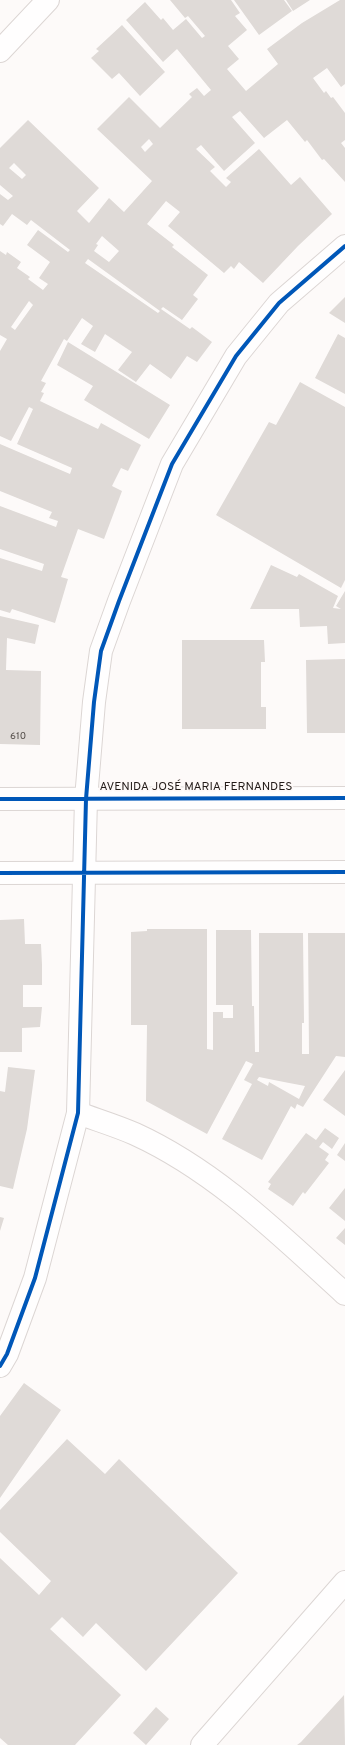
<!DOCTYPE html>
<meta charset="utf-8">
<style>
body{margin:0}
canvas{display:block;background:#fdfaf9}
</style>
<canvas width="345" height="1745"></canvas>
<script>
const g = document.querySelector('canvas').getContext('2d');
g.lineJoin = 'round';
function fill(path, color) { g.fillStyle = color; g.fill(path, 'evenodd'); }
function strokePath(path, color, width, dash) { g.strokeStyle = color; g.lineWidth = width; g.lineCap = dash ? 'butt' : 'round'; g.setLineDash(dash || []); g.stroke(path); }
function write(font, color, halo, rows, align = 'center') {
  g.font = font + ' Overpass,sans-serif'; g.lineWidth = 3.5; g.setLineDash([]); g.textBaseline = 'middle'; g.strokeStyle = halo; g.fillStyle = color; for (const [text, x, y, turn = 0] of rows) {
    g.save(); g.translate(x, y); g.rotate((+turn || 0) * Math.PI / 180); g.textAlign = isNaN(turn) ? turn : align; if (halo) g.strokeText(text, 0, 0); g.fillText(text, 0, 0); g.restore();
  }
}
fill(new Path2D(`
 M170,0H231L240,13L235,16L247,30L228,46L239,59L227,69L246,91L278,64L267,49L302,23L340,0H345V84L341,87L327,68L313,78L324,93L326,91L331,98L333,97L345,113V140L341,143L345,148V182L324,159L322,160L307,140L305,142L287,120L264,138L240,111L232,117L255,143L224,171L201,145L196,149L215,167L210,171L226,187L231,182L226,178L259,149L291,185L300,177L332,214L298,246L263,283L239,262L234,269L231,266L224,273L168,226L180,212L166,201L147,224L174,245L172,247L208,275L193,295L198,299L182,320L163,307L161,309L190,329L192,327L212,342L197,362L187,356L171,379L150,364L136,382L118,370L132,352L105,334L95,352L81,344L93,326L82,318L67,341L64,339L41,381L46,383L41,392L44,393L40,401L98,429L101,423L141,445L128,471L121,468L112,486L122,491L104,539L78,529L61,577L68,579L55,623L12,609L10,613L0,610V558L42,571L44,564L0,549V506L56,527L58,521L49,518L52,512L0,491V444L70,474L72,468L17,444L33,409L29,407L11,441L0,436V351L7,339L0,335V251L6,255L7,252L21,262L17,268L30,277L28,279L43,290L48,284L39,278L50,262L27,245L38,230L68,252L70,250L31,220L27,225L12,214L3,226L0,224V194L8,200L13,196L0,185V148L28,120L99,188L77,211L89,223L109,198L124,212L152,181L97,129L129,97L160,128L192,97L189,94L197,88L204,96L211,90L177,49L163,62L126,20L145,2L161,20L163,18L173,30L186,19L202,38L205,36L188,16L185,18ZM149,139L153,144L145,152L141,147ZM14,163L26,175L22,179L9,168ZM102,236L119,251L109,262L94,251L98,245L96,244ZM88,259L160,311L158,313L85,263ZM29,301L33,305L15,330L11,327Z
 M234,0H284L292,11L259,35Z
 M286,0H310L293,11Z
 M122,25L165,72L140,96L119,73L112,79L91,58L99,51L96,49Z
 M345,297V323L329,313Z
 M338,334L345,338V394L315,378Z
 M68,342L170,405L149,439L84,400L93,386L57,365Z
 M300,382L345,407V580L341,588L216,515L269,422L276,425Z
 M271,565L297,577L299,574L338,596L333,608L341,609L336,606L345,591V643L328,644L327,626L300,627L299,609H250Z
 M0,616L39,625L35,644L7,638L6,670L41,671L40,745L0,744Z
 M182,640H264L265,662H261V707H266V729H182Z
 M345,659V733H307L306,660Z
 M24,919L25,944H41L42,965V985H23V1007H42L40,1027L22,1028V1052H0V920Z
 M147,929H207V1049L213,1050V1012H223V1018H233V1005H216V930H251L252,1006H254L255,1052H259V933H303L304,1023H302V1054H309L308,933H345V1057L336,1056L303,1107L297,1104L295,1109L291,1106L262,1160L222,1139L252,1084L244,1080L253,1064L246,1061L207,1134L146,1101L147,1025H131V932L147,931ZM259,1077L284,1082L305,1086L299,1099L269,1082L268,1086L257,1080Z
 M8,1067L35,1070L27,1129L13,1189L0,1186V1091L5,1092Z
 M345,1070V1116L323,1100Z
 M325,1128L339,1138L332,1149L323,1142L319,1147L329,1154L325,1160L329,1163L305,1194L303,1192L293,1206L268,1189L271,1184L268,1182L306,1133L316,1140Z
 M345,1143V1161L337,1155Z
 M345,1188V1221L329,1208Z
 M0,1217L4,1218L0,1231Z
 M345,1228V1245L336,1238Z
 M24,1383L61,1410L0,1498V1416Z
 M67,1439L105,1474L119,1459L238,1573L146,1671L96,1623L83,1637L62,1617L50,1629L121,1695L75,1745H8L0,1738V1558L39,1595L51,1581L0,1532V1510Z
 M344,1695L345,1745H297L301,1742Z
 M156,1707L169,1719L146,1745L133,1733Z`), '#dfdad7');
const minor = new Path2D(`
 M0,51L48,0
 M86,799L94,702L101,651L119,601L172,464L236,356L279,303L345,246
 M78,1113C97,1120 117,1126 135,1134C216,1171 280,1235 345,1294
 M202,1745L345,1582`);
const tertiary = new Path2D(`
 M0,1366L7,1354L35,1278L78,1113L86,799`);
const secondary = new Path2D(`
 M0,799L345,798
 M0,873L345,872`);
strokePath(minor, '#dcd6d4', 24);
strokePath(tertiary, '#dcd6d4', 24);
strokePath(secondary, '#dcd6d4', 24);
strokePath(minor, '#fffefe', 22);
strokePath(tertiary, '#fffefe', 22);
strokePath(secondary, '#fffefe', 22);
strokePath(new Path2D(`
 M0,799L345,798
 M0,873L345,872
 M0,1366L7,1354L35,1278L78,1113L86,799L94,702L101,651L119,601L172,464L236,356L279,303L345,246`), '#0057b8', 4);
write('10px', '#534c48', null, [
 ["610",18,737]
]);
write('12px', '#241c19', '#fef9f8', [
 ["AVENIDA JOSÉ MARIA FERNANDES",196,788]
]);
</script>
